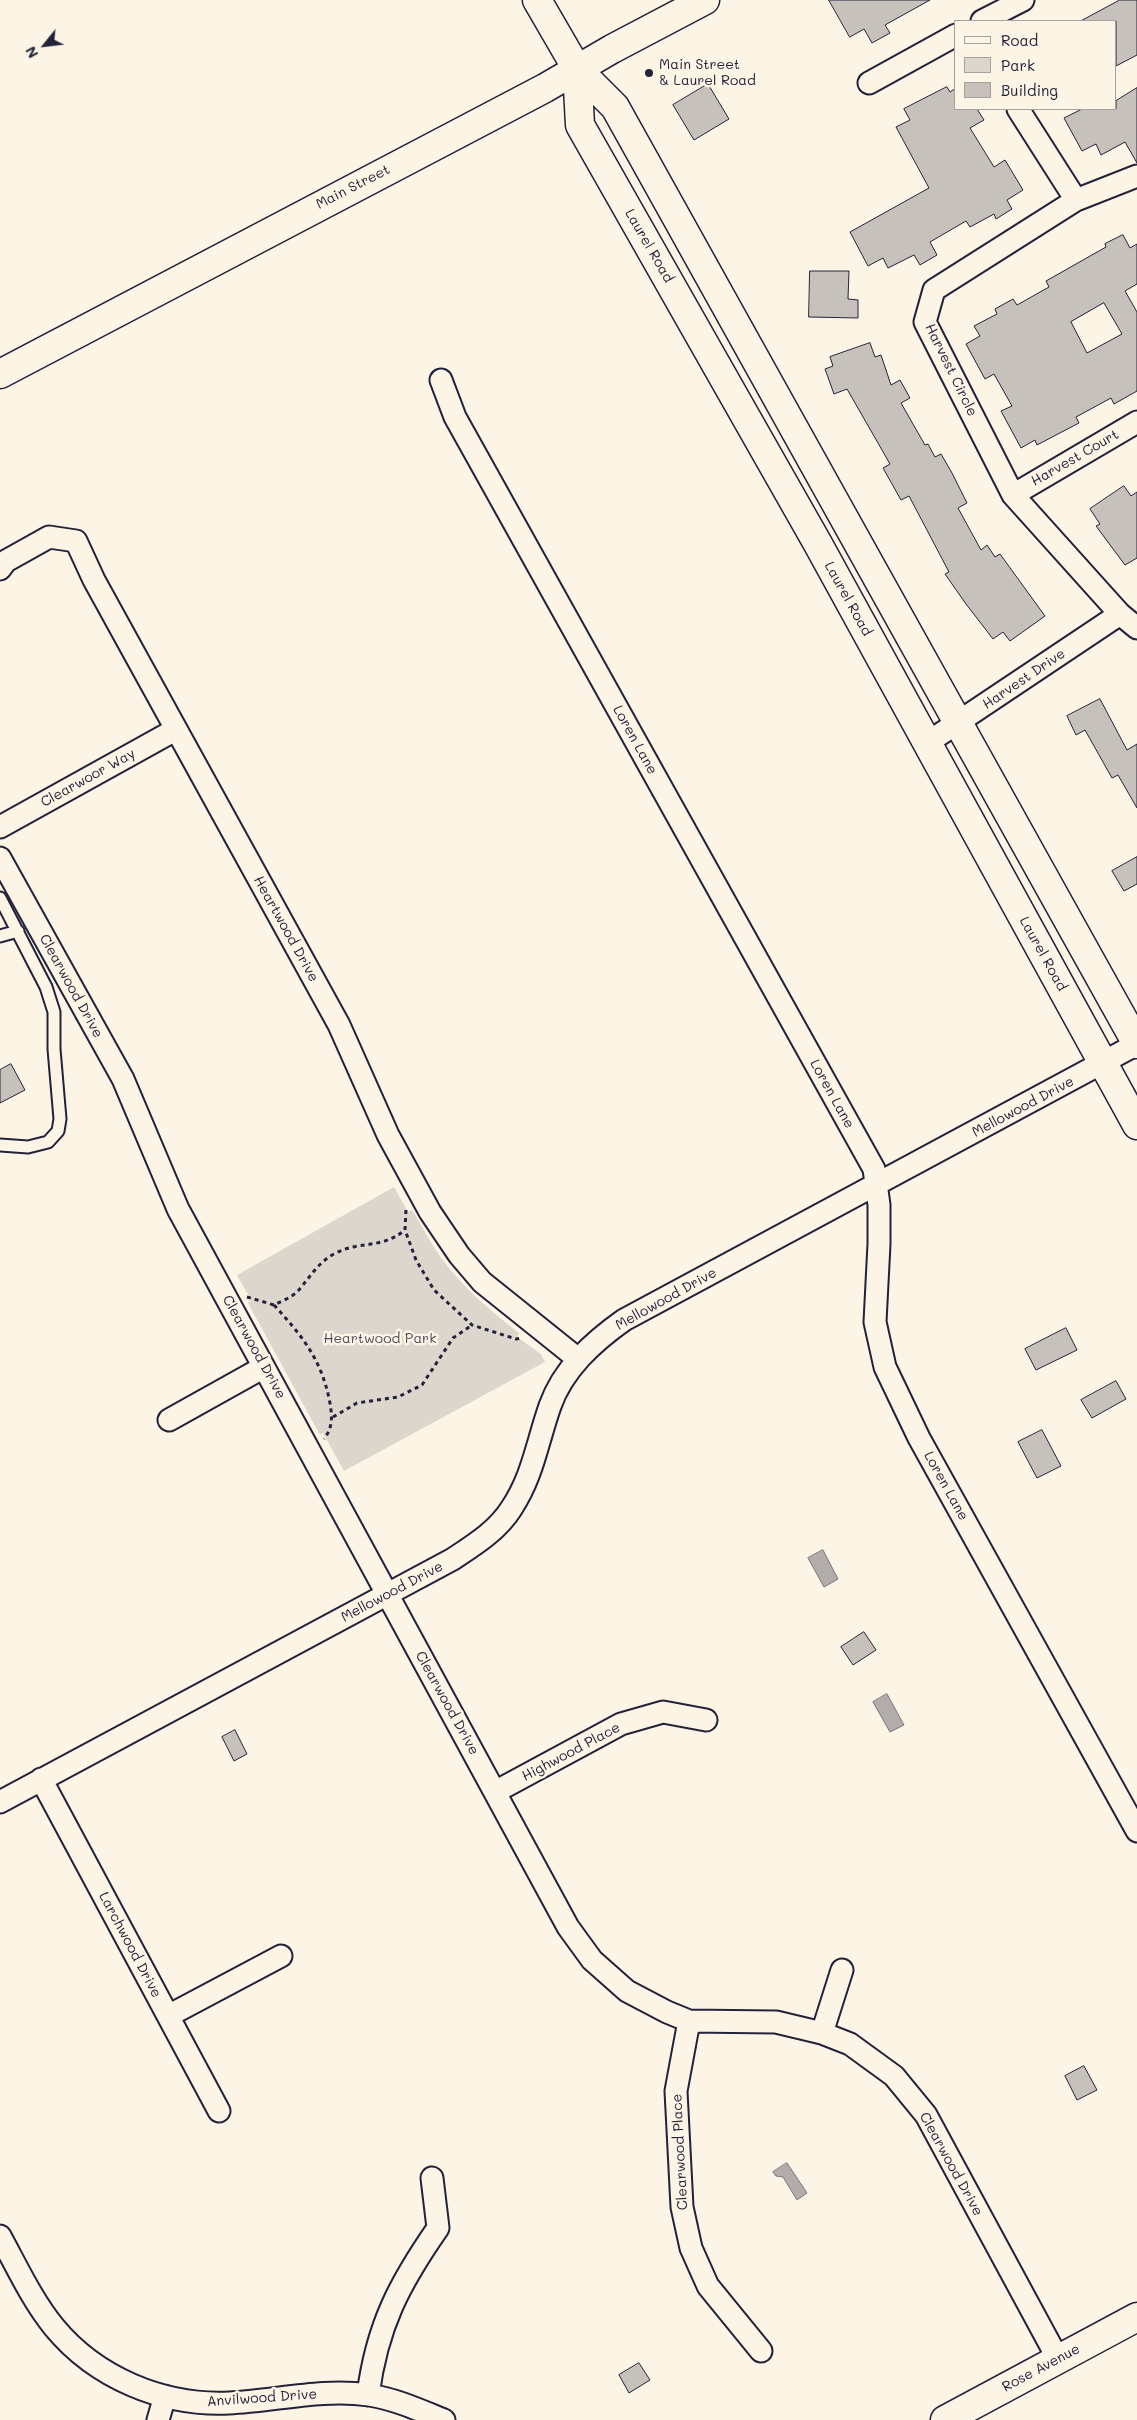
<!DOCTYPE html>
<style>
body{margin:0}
#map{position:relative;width:1137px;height:2420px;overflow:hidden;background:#fcf5e5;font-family:Mali,sans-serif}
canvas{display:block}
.legend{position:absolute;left:954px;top:20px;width:162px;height:90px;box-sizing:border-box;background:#fcf5e5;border:1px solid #a5a1a1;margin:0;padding:6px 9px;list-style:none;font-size:15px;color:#22223b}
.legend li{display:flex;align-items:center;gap:10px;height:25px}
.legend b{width:25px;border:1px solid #a5a1a1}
.north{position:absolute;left:20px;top:20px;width:50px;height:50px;-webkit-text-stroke:4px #fcf5e5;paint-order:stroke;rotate:241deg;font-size:14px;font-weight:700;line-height:20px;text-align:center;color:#22223b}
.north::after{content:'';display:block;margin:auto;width:18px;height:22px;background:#22223b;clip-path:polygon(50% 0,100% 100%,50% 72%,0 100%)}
</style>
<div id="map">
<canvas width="1137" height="2420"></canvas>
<ul class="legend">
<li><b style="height:6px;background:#fcf5e5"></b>Road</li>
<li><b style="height:14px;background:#dcd6cc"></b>Park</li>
<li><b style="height:14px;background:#c6c1bb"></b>Building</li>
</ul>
<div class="north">N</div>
</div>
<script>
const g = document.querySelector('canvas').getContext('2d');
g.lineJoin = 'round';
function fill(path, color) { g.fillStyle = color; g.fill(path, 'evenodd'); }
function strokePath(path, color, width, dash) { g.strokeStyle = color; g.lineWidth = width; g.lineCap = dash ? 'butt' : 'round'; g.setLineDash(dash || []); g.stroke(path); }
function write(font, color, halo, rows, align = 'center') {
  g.font = font + ' Mali,sans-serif'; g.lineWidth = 5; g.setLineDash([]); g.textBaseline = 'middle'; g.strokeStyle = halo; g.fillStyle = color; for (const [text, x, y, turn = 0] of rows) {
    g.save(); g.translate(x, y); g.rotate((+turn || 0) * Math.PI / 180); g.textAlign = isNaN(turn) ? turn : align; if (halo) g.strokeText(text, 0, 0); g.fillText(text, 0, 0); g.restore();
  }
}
fill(new Path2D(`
 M394,1187L408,1212L412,1210C422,1226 431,1244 442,1259C463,1288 491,1311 519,1333L517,1337L541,1354L545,1362L344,1471L323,1433L320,1435L248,1303L251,1300L237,1275Z`), '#dcd6cc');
const water = new Path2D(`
 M823,1550L838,1579L824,1587L808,1558Z
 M887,1694L904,1725L890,1732L873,1702Z
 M787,2163L807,2193L797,2200L783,2177L776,2176L773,2172Z`);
fill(water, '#b2adab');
strokePath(water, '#78757e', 1);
const building = new Path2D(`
 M829,0H930L885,25L890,33L872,43L864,29L850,37Z
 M1120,0H1137V55L1116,66V21H1081Z
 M708,84L729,119L694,140L673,105Z
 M947,87L950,92L956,88V109H977L984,120L970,128L994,167L1005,160L1023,190L1007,200L1012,209L996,219L994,214L970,227L966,221L930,242L937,255L920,265L914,255L888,268L883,258L868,266L850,232L929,188L896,127L910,120L904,109Z
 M1137,88V163L1125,142L1101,155L1096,144L1082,151L1064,118L1082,109H1116V101Z
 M1123,235L1130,248L1137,244V284L1125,291L1137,312V391L1114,404L1111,398L1076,417L1079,423L1056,435L1037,445L1035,440L1021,448L1001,411L1012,406L994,374L985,379L966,344L980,336L974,326L997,314L995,309L1013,299L1017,305L1049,287L1046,281L1106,247L1105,244ZM1104,303L1122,334L1087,353L1071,322Z
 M810,271H849L848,299L858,300V318L809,317Z
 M870,343L875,357L881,355L891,385L900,380L910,398L901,403L925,445L928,444L935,457L941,454L952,473L967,503L958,508L981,550L987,545L995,557L1000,554L1045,616L1010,641L1003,632L993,639L966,604L945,574L949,572L909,496L901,500L883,468L890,464L847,389L834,394L825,369L833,366L830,357Z
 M1124,486L1131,496L1137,492V558L1125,565L1096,526L1100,524L1090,509Z
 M1100,699L1127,750L1137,744V808L1118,775L1112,778L1085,730L1076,735L1067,716Z
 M1137,857V884L1124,891L1112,871Z
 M11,1064L25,1090L0,1103V1070Z
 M1066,1328L1077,1350L1036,1370L1025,1349Z
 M1116,1381L1126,1399L1092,1418L1081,1400Z
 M1042,1430L1061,1466L1037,1478L1018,1442Z
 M864,1632L876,1650L853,1665L841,1647Z
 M235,1730L247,1754L234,1761L222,1737Z
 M1084,2066L1097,2090L1077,2100L1065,2076Z
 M639,2363L650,2380L629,2393L619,2375Z`);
fill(building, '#c6c1bb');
strokePath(building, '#22223b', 1);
const service = new Path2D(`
 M0,898L46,987L54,1012V1049L60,1119L58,1131L48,1142L28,1147L0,1145
 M0,936L18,931`);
const minor = new Path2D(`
 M982,21L1023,0
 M869,83L956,35
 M1018,109L1076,200
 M1137,176L1076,200L934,290L925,322L1013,495L1120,614L1137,628
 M441,380L455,417L874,1169L879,1205V1244L875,1322L885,1367L919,1438L1137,1831
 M1013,495L1137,422
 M0,569L6,561L49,537L76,541L94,580L339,1025L388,1135L430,1212L459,1255L482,1282L578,1359
 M927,743L1120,614
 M0,827L175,730
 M0,858L123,1079L178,1209L568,1927L592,1960L627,1991L667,2012L689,2021L776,2022L822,2033L850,2044L894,2076L926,2115L1058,2359
 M169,1420L264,1367
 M41,1779L219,2111
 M495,1792L621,1724L663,1712L706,1720
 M0,1802L453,1559C474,1545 497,1531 511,1509C533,1476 537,1443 550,1406C563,1369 593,1342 624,1320L1137,1044
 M168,2016L281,1956
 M689,2021L676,2091L682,2207L691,2248L708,2286L761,2351
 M822,2033L842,1970
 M0,2236C17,2267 32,2300 54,2327C96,2378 163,2406 229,2403C275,2401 322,2388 369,2395C395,2399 419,2410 444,2420
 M368,2395C377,2326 399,2284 438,2228L432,2178
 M158,2420L165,2396`);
const tertiary = new Path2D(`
 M537,0L577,69
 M945,2420L1137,2317`);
const secondary = new Path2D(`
 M577,69L580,125L818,544L1137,1125
 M577,69L615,107L1137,1044`);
const primary = new Path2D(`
 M0,374L545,88L612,49L705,0`);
strokePath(service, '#22223b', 15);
strokePath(minor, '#22223b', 25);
strokePath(tertiary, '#22223b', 31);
strokePath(secondary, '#22223b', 31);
strokePath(primary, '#22223b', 31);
strokePath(new Path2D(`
 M406,1210L405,1230L416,1260L434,1290L472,1325L516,1339L522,1338
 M247,1297L274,1305C282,1301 292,1297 298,1291C310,1277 319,1261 336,1253C361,1240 380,1250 405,1230
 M274,1305C301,1335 320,1357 329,1398C332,1414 334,1426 324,1439
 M333,1417L357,1403L398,1397L422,1385L453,1338L472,1325`), '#22223b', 3, [4, 4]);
strokePath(service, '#fcf5e5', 11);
strokePath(minor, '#fcf5e5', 21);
strokePath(tertiary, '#fcf5e5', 28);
strokePath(secondary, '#fcf5e5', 28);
strokePath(primary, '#fcf5e5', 28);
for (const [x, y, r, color] of [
 [649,73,5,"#22223b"]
]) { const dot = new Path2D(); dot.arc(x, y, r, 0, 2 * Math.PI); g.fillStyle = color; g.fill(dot); strokePath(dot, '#fcf5e5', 2); }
write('14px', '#22223b', '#fcf5e5', [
 ["Main Street",659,65],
 ["& Laurel Road",659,81]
], 'left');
write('14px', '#22223b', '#fcf5e5', [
 ["Main Street",353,187,-27],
 ["Laurel Road",649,246,60],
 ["Harvest Circle",951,370,64],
 ["Harvest Court",1075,458,-30],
 ["Laurel Road",848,599,61],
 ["Harvest Drive",1024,679,-34],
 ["Loren Lane",635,740,61],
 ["Clearwoor Way",88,778,-29],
 ["Heartwood Drive",286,929,61],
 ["Laurel Road",1043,954,61],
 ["Clearwood Drive",71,986,61],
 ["Loren Lane",832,1094,61],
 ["Mellowood Drive",1023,1107,-28],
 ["Mellowood Drive",666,1299,-29],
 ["Clearwood Drive",254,1347,61],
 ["Loren Lane",946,1486,61],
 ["Mellowood Drive",392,1592,-28],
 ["Clearwood Drive",447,1703,61],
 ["Highwood Place",571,1752,-28],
 ["Larchwood Drive",130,1945,62],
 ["Clearwood Place",680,2152,-93],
 ["Clearwood Drive",951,2164,61],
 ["Rose Avenue",1041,2368,-28],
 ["Anvilwood Drive",262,2398,-4]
]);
write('14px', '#504f5f', '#fcf5e5', [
 ["Heartwood Park",380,1339]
]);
</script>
